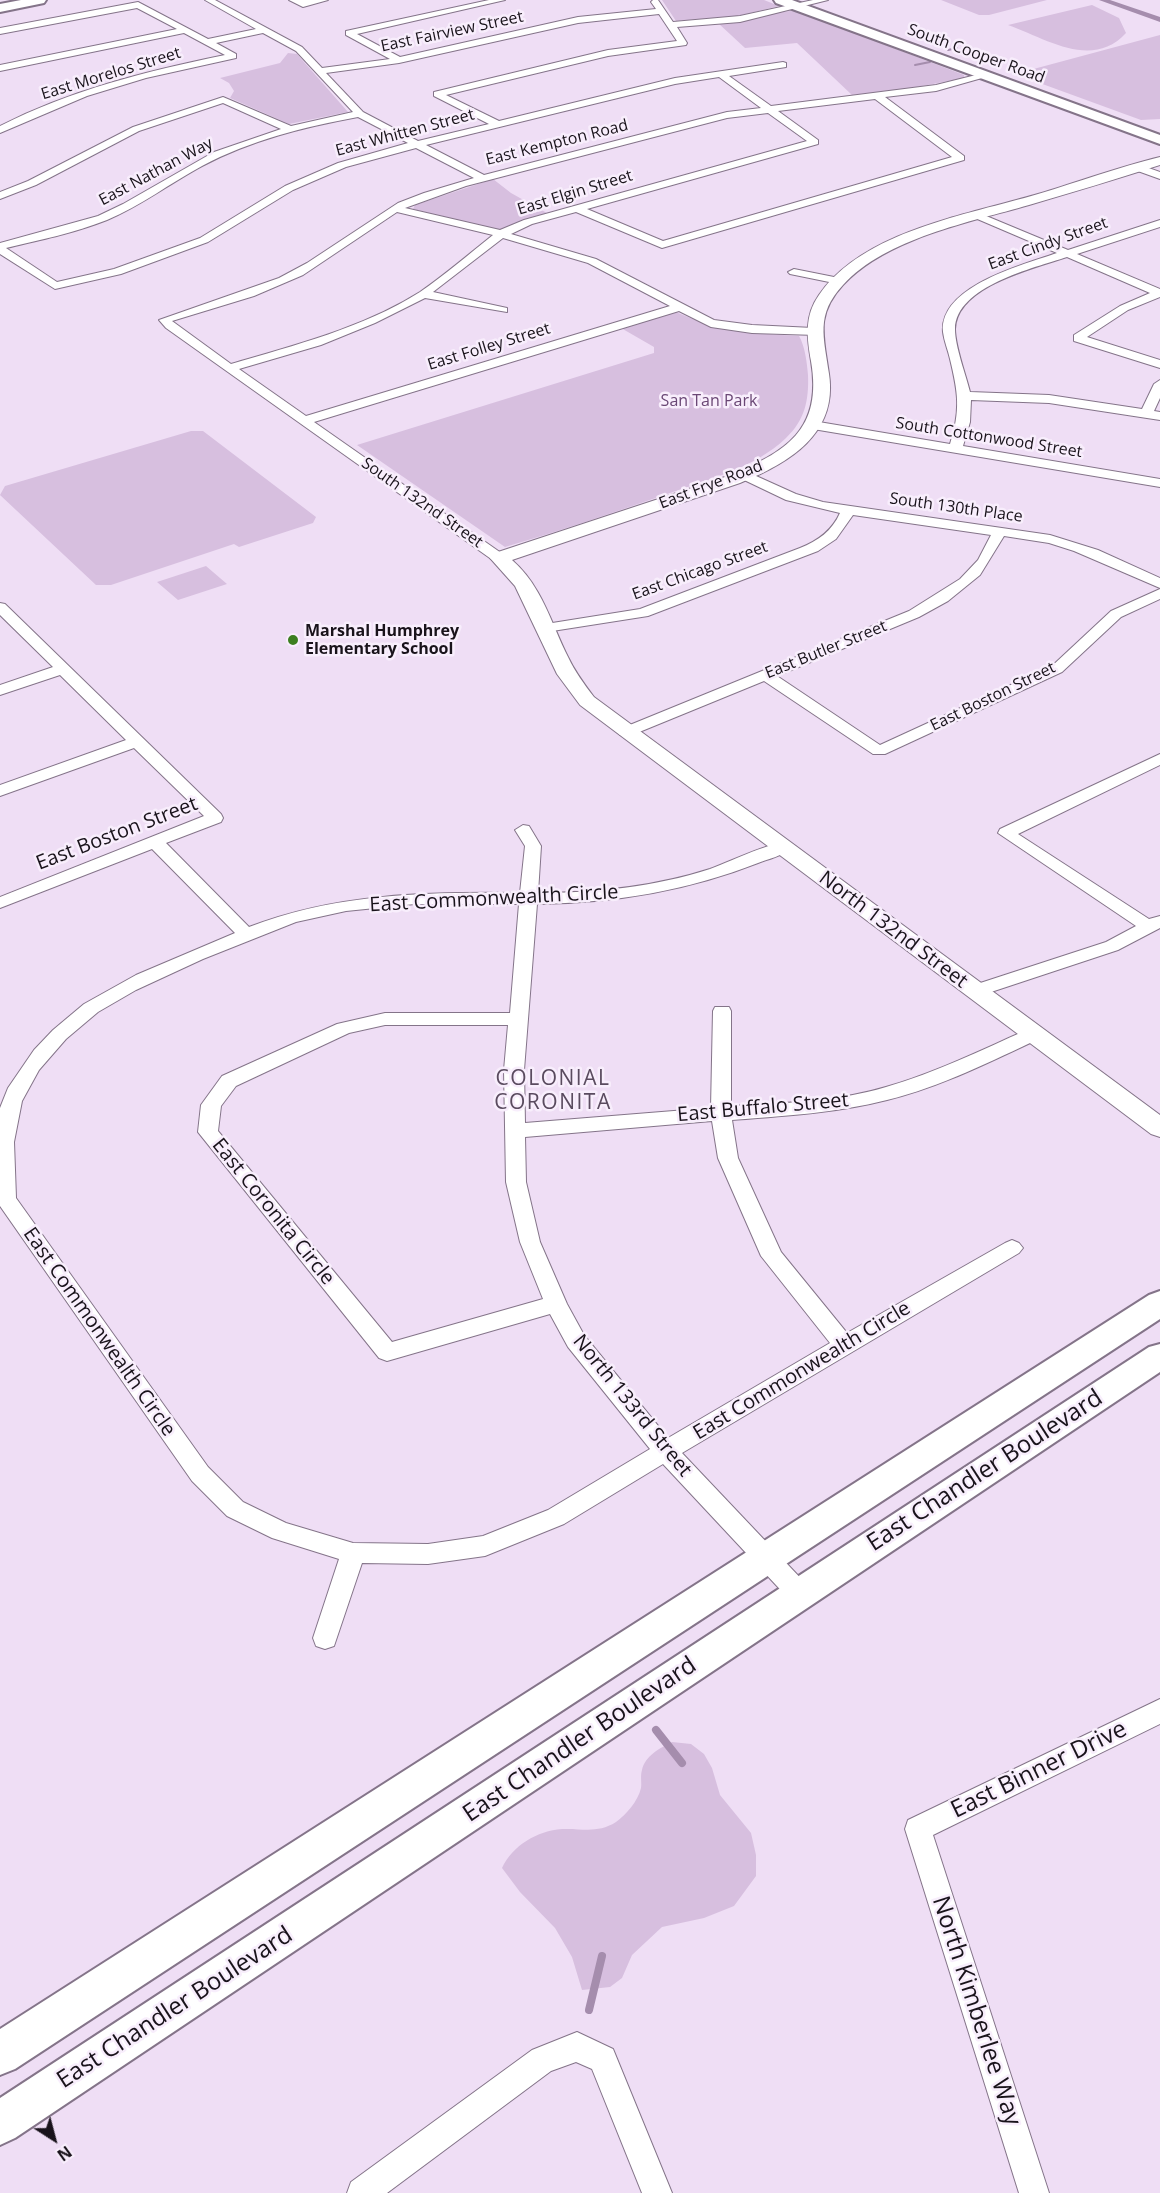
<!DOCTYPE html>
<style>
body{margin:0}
#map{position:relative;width:1160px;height:2193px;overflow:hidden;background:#efdef5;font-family:"Open Sans",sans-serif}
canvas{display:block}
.north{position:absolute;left:24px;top:2109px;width:60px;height:60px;-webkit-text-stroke:4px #f8eefc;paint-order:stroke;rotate:144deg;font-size:16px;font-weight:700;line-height:24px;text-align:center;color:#19131b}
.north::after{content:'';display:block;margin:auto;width:21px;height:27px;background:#19131b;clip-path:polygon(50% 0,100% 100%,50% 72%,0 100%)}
</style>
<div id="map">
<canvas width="1160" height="2193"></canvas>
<div class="north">N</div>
</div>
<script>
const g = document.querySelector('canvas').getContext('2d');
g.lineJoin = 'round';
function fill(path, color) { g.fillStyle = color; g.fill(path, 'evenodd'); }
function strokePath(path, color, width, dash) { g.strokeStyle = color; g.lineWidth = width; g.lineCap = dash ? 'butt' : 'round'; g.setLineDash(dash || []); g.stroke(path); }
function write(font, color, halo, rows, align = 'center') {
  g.font = font + ' "Open Sans",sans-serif'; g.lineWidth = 5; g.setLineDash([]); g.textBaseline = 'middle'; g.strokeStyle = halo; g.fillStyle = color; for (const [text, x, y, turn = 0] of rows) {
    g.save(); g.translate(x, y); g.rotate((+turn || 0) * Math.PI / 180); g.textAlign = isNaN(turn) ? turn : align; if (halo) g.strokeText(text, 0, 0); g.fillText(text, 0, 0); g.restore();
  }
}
fill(new Path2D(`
 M662,0H764L779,6L738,16L676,21Z
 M941,0H1047L989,15H979Z
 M1092,5L1119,18L1126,33C1092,70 1047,39 1008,25Z
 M795,10L964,75V78L912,88L852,95L797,43L745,48L718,23Z
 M1160,35V119L1141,120L1015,74Z
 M288,53L297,54L348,112L289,124L230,98L234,91L229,83L220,78L280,63Z
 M493,179L511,193L547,213L499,231L413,209L415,205Z
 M676,312C721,332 751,333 799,336C805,346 807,363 808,375C809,400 805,420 786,438C755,468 707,480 667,494C613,513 559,531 505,547L357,445L654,353V347L621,328Z
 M191,431H203L316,517L313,523L239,547L234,544L111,585H96L0,495L5,486Z
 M206,566L227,584L178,600L157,582Z
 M672,1742L691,1744L704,1754L712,1768L720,1795L751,1833L756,1855V1876L734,1906L704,1918L662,1927L632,1955L622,1978L610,1987L582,1990L572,1957L555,1928L520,1892L502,1868C513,1845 537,1831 562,1829C582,1828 597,1834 616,1822C626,1815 638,1801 641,1788C642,1783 640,1776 642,1770C645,1756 660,1748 672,1742Z`), '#d7bfdf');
strokePath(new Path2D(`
 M948,50L957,48
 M915,65L930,62`), '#a58dad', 2);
strokePath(new Path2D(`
 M656,1730L682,1763
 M589,2010L602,1956`), '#a58dad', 8);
fill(new Path2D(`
 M1099,0H1110L1160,17V22Z`), '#a58dad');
const minor = new Path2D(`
 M205,0H215L302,47L322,68L390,59L346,35V31L489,0H505L357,34L400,57L578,17L656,9L651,2L653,0H658L673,22L740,16L813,0H828L740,22L677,27L687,43L686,45L608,56L446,95L499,121L675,78L783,62L786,63V67L729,76L771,106L936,85L984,73L989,76L936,91L885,97L964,156V160L662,248L576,212L532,224L511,234L596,259L714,320L752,325L813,328L817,329V335L752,333L711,327L679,311L314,422L504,555L506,558L499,562L494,561L166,328L159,320L279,278L307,263L398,203L424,193L474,178L416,148L346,167L293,190L208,242L121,274L55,289L0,254V243L98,216L123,204L214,152L281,129L223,103L139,131L36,185L0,199V192L28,181L133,127L223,97L291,126L353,112L296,51L263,33L216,43L236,54V58L146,78L87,96L0,133V126C71,90 147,71 225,55L184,33L0,71V65L177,29L137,8L0,34V28L138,2L208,39L256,29ZM659,14L677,41L608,50L434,92V96L489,124L418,141L363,112L326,73L399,63L578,23ZM719,77L761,108L727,112L484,175L426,145L675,84ZM875,99L952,157L663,241L587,209L818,144V140L778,111ZM768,113L807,141L524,220L500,230L405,208L466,186L727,118ZM358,117L408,143L338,163L285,186L200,238L114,269L57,282L6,248C40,240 74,233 107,220C141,206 170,183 202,166C251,140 304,127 358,117ZM397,212L493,235C469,254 445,275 420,292C363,328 295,345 231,364L172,321L254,296L303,275ZM503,238L588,263L670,306L306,416L239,369L321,345L375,323L425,298L507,312V308L433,292Z
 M289,0H328L303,7Z
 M1135,166H1143L1160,172V179L1135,170Z
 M979,213L1068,250L1160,220V227L1077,254L1160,289V297L1128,310L1087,337L1160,360V368L1074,341V335L1120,306L1150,293L1067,257C1034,268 956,286 955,329C955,347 966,375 970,392L1049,395L1142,409L1154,384L1160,380V398L1154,411L1160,412V420L1049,403L971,400L970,422L963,446L1160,479V487L813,429L807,425L813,421L950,444C961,410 958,392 950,359C948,350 944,341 943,332C939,286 1025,264 1057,253L975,218V214Z
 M794,269L839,278L845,281L839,284L790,274L788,272Z
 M745,471L796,494L823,502L1050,535L1098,550L1160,578V588L1074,551L1049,543L1004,536L980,575L948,601L919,617L777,676L880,745L1052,666L1111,611L1160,589V599L1121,617L1062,672L885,754H873L764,681L632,735H620L618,732L620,729L909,611L960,579L978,560L991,535L853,515L836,539L818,551L648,616L546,632L541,631L539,628L541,625L546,624L640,609L800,548C818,541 832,531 840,513L786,500L740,478L738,475L740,472Z
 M0,603L5,604L221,814L223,818L221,822L166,843L249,927C337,893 428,892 520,893L525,846L515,830L523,825L529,826L541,846L538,893C596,893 654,887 710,869C727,863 774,840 788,843L790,847C784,856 768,859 758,863C687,891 613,903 537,904L524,1070L525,1123L711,1108L713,1011L715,1007H729L731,1011V1106C783,1103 836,1102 886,1087C935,1073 981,1050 1027,1030L1034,1028L1041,1030L1043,1034L1041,1038C991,1061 941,1087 887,1100C836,1113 784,1116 732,1120L738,1158L781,1252L847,1333L1005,1243L1012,1240L1019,1243L1023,1248L1019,1253L682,1453L808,1586L811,1593L808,1600L799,1603L790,1600L663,1464L564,1524L485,1556L428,1564L362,1563L334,1646L325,1649L316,1646L313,1638L339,1559L272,1538L227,1516L192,1481L0,1206V1108L8,1088L34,1050L53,1030L84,1004L136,975L235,933L152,849L0,908V897L204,816L134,748L0,796V785L126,740L60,675L0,695V685L53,667L0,615ZM415,904H519L510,1013H385L337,1024L222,1076L201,1105L198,1132L379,1358L387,1361L550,1314L568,1347L650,1449L548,1510L483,1536L428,1544L353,1543L286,1523L243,1502L208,1467L16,1198L14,1142L22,1101L39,1070L66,1039L98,1012L136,990L203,959L296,922L346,911ZM385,1025H508L504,1070L506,1182L520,1242L543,1299L392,1342L218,1131L221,1106L236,1086L349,1033ZM712,1121L718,1158L761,1256L830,1343L668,1438L584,1335L567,1304L540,1242L526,1182L525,1137Z
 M1160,754V765L1018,834L1149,919L1160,916V928L1118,950L982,995H968L966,991L968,987L1106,942L1136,926L998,833L1000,829Z
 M1160,1699V1724L933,1835L1049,2193H1019L905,1829L908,1820Z
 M577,2032L613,2049L672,2193H642L592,2069L576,2062L551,2071L387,2193H347L351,2182L532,2050Z`);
const tertiary = new Path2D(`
 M1160,157V165C1117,179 1073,192 1029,205C971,222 886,238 843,285C815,315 824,337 829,374C838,434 789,463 740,483L512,560C542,586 551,623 568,657C575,672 584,684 594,697L1160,1115V1137L1151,1134L580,705L557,674L515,586L490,558L492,554L728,476C786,452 823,430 811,361C807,338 804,316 819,295C863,231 967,215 1038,194C1078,182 1119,167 1160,157Z`);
const secondary = new Path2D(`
 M21,0H46L44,3L0,12V4Z
 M774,0H792L1160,135V144L776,3Z
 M1160,1291V1319L15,2069L0,2075V2029L1149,1295Z
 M1160,1344V1372L15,2138L0,2145V2098L1149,1347Z`);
strokePath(minor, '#847489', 2);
strokePath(tertiary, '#847489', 2);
strokePath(secondary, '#847489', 4);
fill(minor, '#fff');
fill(tertiary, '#fff');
fill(secondary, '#fff');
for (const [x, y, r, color] of [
 [293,640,6,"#3c7e1f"]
]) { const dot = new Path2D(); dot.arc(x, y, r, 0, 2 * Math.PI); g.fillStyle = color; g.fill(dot); strokePath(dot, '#f8eefc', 2); }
write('16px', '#19131b', '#f8eefc', [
 ["East Fairview Street",452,32,-12],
 ["South Cooper Road",976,54,20],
 ["East Morelos Street",111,74,-17],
 ["East Whitten Street",405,133,-15],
 ["East Kempton Road",557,143,-14],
 ["East Nathan Way",156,172,-28],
 ["East Elgin Street",575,193,-17],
 ["East Cindy Street",1048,244,-20],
 ["East Folley Street",489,347,-17],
 ["South Cottonwood Street",989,438,9],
 ["East Frye Road",711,485,-21],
 ["South 132nd Street",422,503,35],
 ["South 130th Place",956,508,8],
 ["East Chicago Street",700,571,-20],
 ["East Butler Street",826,650,-22],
 ["East Boston Street",993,697,-26]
]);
write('16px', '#6a4775', '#f8eefc', [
 ["San Tan Park",709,401]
]);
write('bold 16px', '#19131b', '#f8eefc', [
 ["Marshal Humphrey",305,631],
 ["Elementary School",305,649]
], 'left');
write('20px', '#19131b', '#f8eefc', [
 ["East Boston Street",117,834,-21],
 ["East Commonwealth Circle",494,899,-3],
 ["North 132nd Street",893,930,37],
 ["East Buffalo Street",763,1108,-5],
 ["East Coronita Circle",273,1212,51],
 ["East Commonwealth Circle",99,1332,55],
 ["East Commonwealth Circle",802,1371,-31],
 ["North 133rd Street",632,1406,51]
]);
g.letterSpacing = '1.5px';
write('21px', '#5a4b5f', '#f8eefc', [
 ["COLONIAL",553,1079],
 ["CORONITA",553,1103]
]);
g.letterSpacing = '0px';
write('24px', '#19131b', '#f8eefc', [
 ["East Chandler Boulevard",985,1471,-33],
 ["East Chandler Boulevard",580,1740,-34],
 ["East Binner Drive",1039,1770,-26],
 ["East Chandler Boulevard",175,2008,-33],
 ["North Kimberlee Way",976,2011,72]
]);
</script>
